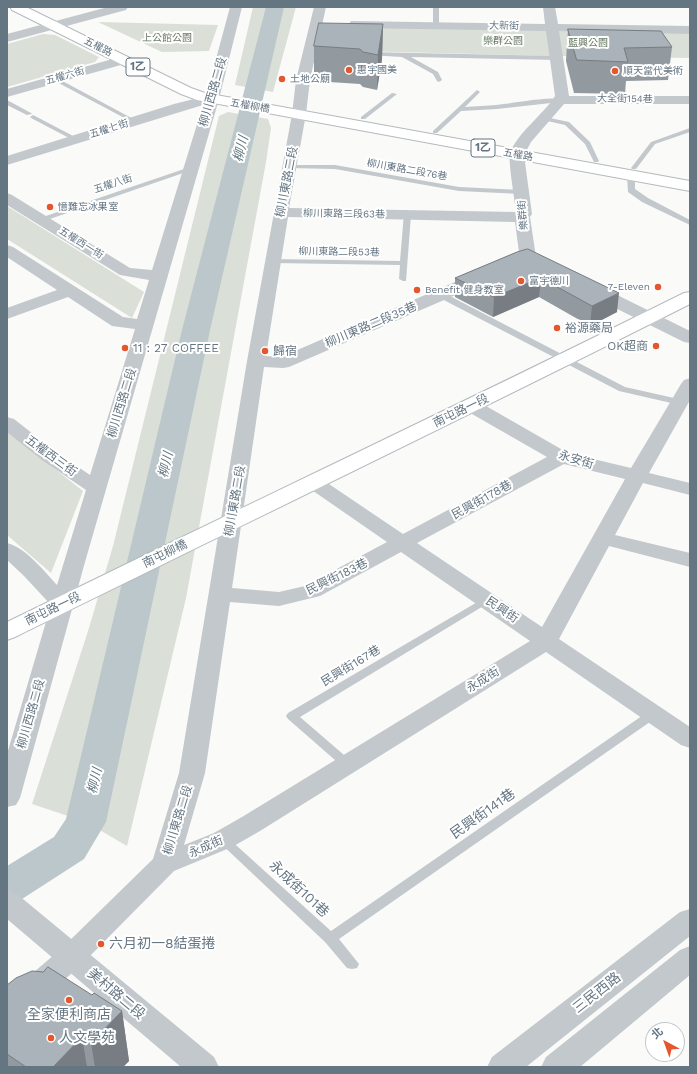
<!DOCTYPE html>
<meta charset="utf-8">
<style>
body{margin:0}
#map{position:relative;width:697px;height:1074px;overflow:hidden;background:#fafaf8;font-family:"Work Sans","Noto Sans TC",sans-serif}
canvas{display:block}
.frame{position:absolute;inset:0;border:8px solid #657683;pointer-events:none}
.north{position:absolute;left:645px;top:1022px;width:40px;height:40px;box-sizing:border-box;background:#fff;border:1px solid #c1c8cd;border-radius:50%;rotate:319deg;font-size:11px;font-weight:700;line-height:16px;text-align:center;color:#657683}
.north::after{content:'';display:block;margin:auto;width:14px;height:18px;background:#e4572e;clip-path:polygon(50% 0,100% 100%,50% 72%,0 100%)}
</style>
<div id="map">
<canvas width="697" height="1074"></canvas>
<div class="frame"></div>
<div class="north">北</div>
</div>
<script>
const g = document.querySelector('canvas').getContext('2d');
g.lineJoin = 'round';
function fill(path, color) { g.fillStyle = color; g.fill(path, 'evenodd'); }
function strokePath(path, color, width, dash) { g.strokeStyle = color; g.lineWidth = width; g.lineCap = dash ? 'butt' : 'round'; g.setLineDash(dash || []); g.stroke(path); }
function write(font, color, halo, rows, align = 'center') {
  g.font = font + ' "Work Sans","Noto Sans TC",sans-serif'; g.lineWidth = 4; g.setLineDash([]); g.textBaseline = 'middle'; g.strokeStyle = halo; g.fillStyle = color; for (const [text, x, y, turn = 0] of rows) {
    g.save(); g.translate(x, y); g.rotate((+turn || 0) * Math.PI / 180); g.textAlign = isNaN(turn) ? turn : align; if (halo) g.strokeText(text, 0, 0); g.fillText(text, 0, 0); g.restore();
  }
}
fill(new Path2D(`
 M253,7H296L273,92L235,85Z
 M98,22L218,25L209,51L162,52Z
 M323,24L549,28L553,56L318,50Z
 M556,28L690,31V58L560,56Z
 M43,34L55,35L99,57L95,62L7,87V44Z
 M228,112L268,119L271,128L266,162L186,598L127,846L86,822L32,804L89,628L113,546L219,116Z
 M7,206L144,292L132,318L7,239Z
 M7,431L83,491L51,573L7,535Z`), '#dadfd7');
fill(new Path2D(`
 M266,7H284L210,330L106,822L84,859L22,899L7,903V866L54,837L66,819L182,330Z`), '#bbc7cb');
const secondary = new Path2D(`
 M690,292V304C466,417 240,526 15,637L7,640V622C232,512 459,405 684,293Z`);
const primary = new Path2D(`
 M10,7H26L191,88L205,93L690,181V191L197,100L181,94L12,10Z`);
strokePath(secondary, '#b3babf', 2);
strokePath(primary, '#b5babe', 2);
fill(new Path2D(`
 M433,7H439V25L436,27L433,25Z
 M369,52L557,56L560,58L557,60L411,57L438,72L442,80L439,82L437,81L433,74L402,57L367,55L366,54Z
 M55,77L137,121L132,122L53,80L52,79Z
 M477,90L480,92L465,107C476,106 486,106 496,105C508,104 556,95 563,100L560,102L497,109L461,111L437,133H433V131Z
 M392,93L397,94L365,119H361V117Z
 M7,100L31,113L32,114L27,115L7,105Z
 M33,115L77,138L78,139L73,140L31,118L30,117Z
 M545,117L569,122L590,142L599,161L598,162H594L585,144L565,125L543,120V118Z
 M690,128V132L655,144L636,169H632L631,168L651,142Z
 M290,165H335L459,187L521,190L525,192L521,194L459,191L335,169L288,168V166Z
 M190,167L192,168V170L44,221H41L37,219Z
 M631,174L635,176V189L648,198L690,220V225L642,202L628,192L627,176Z
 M404,213H410L411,215L406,281H403L399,279L400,265L273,263L269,261L273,259L400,261Z
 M438,293H444L625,387L683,400L684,402L680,405L619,391L438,297Z
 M486,597L490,598L491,600L490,602L300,717L351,761L353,764L351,767L347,768L343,767L288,719L286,716L288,713Z
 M653,710L657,711L659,714L657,717L339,939L359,964L357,968L352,969L347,968L325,942L217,840L219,837L223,835L227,837L331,931L649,711Z`), '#c3c8cc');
fill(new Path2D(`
 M108,7H128L126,10L7,42V34Z
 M230,7H242L219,99L85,562L20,798L16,805L7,807V754L51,605L24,576L7,560V543C25,547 44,571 57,585L86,490L42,460L7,432V417L14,419L56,452L90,475L135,329L112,326L68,297L7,319V308L57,290L7,257V245L13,247L123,317L137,319L149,280L120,275L7,205V193L12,195L130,268L152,270L203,105L7,165V156L174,104L206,96Z
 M314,7H326L310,80L306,114L289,208L516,212C515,201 508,162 510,154C515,135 544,114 555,96L546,31L355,28L351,27L349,24L351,21L545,24L543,7H555L558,24L690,26V34L559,31L569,96H690V104H564L531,142L524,155L532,214L530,217L536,257L551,264L553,267L551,270C542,273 525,268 520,260L515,222L288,217L266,356L281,357L476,273L482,272L488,273L490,277L488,281L289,367L283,368L264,367L232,588L279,592L305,586L387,542L306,486L303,482L306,478L313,476L320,478L403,534L547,457L465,410L463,406L465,402L472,400L479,402L568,453L631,468L681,384L684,380L690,378V400L649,473L690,483V495L643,483L615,535L690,553V567L609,546L559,639L690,727V748L681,745L546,652L260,831L232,847L174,871L81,965L17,1022L7,1025V995L61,949L153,859L179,773L247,361L292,114L296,80ZM564,464L625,479L542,627L417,543ZM401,552L530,641L242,817L214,833L184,845L205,773L230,602L279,606L320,596Z
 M123,56L128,57L129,60L128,63L7,97V89Z
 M593,285L599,286L690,331V343L684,342L587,294L585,290L587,286Z`), '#c3c8cc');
fill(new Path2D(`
 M7,891L17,894L214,1057L219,1067H181L7,919Z
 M690,909V936L526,1067H487L492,1057L680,912Z
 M690,946V975L580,1067H541L546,1057L680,950Z`), '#c3c8cc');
fill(secondary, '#fff');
fill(primary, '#fff');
fill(new Path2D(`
 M383,24L382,59L377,90L363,87L360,84L314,81V46Z
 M568,29L672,47L668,80L626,81L625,94L574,93L566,61Z
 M517,252L617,312L590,326L539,297L493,317L455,297V278Z
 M7,985L92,995L122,1011L129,1061L123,1067H7Z`), '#929a9f');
fill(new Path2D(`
 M383,24L382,59L377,90L378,55Z
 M541,278L539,297L493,317L494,297Z
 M619,293L617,312L590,326L592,306Z
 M122,1011L129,1061L123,1067H95L91,1043Z
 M82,1037L87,1067H53Z`), '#777d82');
const building = new Path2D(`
 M319,23L383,24L378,55L363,52L360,49L314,46Z
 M568,29L661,31L672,47L624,48L628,62L577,60Z
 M528,249L619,293L592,306L541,278L494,297L455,278L517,252Z
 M48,967L92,995L94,993L122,1011L91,1043L82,1037L53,1067H26L7,1054V985L16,978L32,971L43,972Z`);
fill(building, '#aab3b9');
strokePath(building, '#777d82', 1);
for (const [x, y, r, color] of [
 [349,70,4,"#e4572e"],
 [615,71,4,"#e4572e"],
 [282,79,4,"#e4572e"],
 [50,207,4,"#e4572e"],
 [521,281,4,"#e4572e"],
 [658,287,4,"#e4572e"],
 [417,290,4,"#e4572e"],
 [557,328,4,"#e4572e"],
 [656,346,4,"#e4572e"],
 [125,348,4,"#e4572e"],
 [265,351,4,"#e4572e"],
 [101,944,4,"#e4572e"],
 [69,1000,4,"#e4572e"],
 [51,1038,4,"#e4572e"]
]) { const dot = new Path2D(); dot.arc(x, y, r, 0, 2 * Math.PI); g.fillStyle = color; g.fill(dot); strokePath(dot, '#fff', 1.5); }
write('10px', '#657683', '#fff', [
 ["大新街",504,26,1],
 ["五權路",98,47,27],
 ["五權六街",65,76,-16],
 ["大全街154巷",625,99,1],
 ["五權柳橋",250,106,10],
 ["五權七街",109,129,-17],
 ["五權路",518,155,10],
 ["柳川東路二段76巷",407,170,10],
 ["五權八街",113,184,-18],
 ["柳川東路二段63巷",344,214,1],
 ["樂群街",523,215,-95],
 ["五權西一街",81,243,32],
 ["柳川東路二段53巷",339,252,1]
]);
write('10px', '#687a64', '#fff', [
 ["上公館公園",167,38],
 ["樂群公園",503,41],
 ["藍興公園",588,43]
]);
write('10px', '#657683', '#fff', [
 ["惠宇國美",357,70],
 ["順天當代美術",623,71],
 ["土地公廟",290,79],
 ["憶難忘冰果室",58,207],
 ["富宇德川",529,281],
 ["7-Eleven",650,287,"right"],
 ["Benefit 健身教室",425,290]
], 'left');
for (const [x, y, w] of [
 [138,67,24],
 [483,148,24]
]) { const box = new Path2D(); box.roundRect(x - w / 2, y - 9, w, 18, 3); g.fillStyle = '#fff'; g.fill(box); strokePath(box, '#657683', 1); }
write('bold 11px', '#657683', null, [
 ["1乙",138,67],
 ["1乙",483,148]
]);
write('12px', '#657683', '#fff', [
 ["柳川西路二段",213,92,-74],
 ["柳川東路二段",287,182,-79],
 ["柳川東路二段35巷",371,325,-23],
 ["柳川西路二段",122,403,-73],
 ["南屯路一段",461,411,-26],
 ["五權西三街",51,456,36],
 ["永安街",576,460,17],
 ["民興街178巷",482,500,-29],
 ["柳川東路二段",235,501,-80],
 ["南屯柳橋",165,554,-26],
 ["民興街183巷",337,577,-26],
 ["南屯路一段",53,609,-26],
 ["民興街",502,610,34],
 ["民興街167巷",351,666,-31],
 ["永成街",483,680,-32],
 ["柳川西路二段",31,714,-74],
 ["柳川東路二段",178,820,-73],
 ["永成街",206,847,-24]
]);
write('12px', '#657683', '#fff', [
 ["裕源藥局",565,328],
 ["OK超商",648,346,"right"],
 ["11 : 27 COFFEE",133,348],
 ["歸宿",273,351]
], 'left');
write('italic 13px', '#60757c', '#fff', [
 ["柳川",241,149,-76],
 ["柳川",166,465,-77],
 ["柳川",95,781,-77]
]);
write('14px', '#657683', '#fff', [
 ["民興街141巷",483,814,-35],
 ["永成街101巷",299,889,43],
 ["三民西路",597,993,-38],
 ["美村路二段",116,994,40]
]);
write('14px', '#657683', '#fff', [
 ["六月初一8結蛋捲",109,944],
 ["全家便利商店",69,1015,"center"],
 ["人文學苑",59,1038]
], 'left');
</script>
